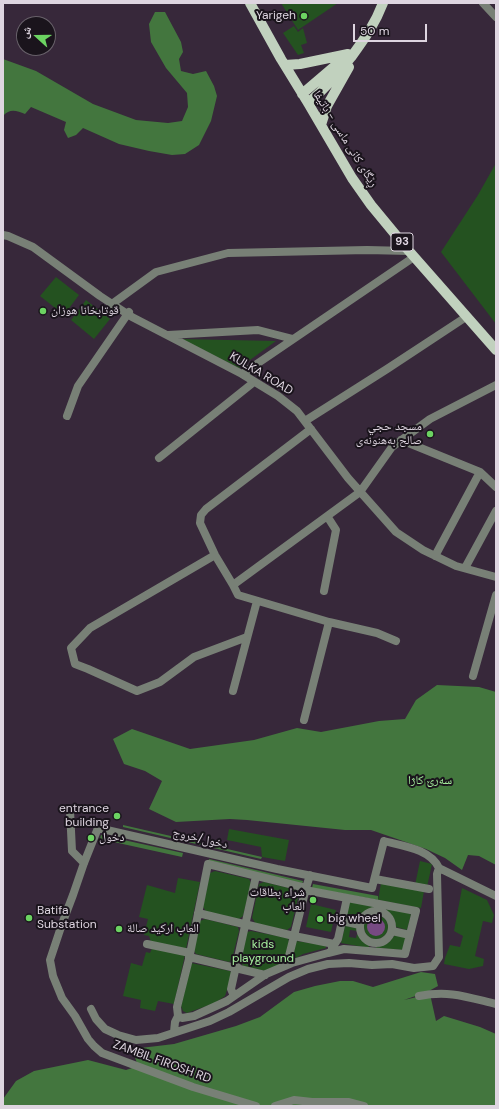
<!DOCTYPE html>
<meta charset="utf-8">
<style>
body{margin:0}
#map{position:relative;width:499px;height:1109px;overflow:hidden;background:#37283a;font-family:"DM Sans","Noto Naskh Arabic",sans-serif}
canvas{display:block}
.frame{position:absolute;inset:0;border:4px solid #ded5e0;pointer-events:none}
.north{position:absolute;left:16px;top:16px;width:40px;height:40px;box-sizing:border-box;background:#1a141c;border:1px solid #68616a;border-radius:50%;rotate:291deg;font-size:11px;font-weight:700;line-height:16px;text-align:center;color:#ded5e0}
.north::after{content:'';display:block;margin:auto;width:14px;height:18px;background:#6cd362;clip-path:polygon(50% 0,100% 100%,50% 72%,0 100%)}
.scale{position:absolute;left:353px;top:24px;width:74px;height:18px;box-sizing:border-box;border:2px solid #ded5e0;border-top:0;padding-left:5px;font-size:12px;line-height:14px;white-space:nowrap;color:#ded5e0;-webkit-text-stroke:3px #1a141c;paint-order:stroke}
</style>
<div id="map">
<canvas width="499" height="1109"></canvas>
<div class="frame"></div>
<div class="north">ش</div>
<div class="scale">50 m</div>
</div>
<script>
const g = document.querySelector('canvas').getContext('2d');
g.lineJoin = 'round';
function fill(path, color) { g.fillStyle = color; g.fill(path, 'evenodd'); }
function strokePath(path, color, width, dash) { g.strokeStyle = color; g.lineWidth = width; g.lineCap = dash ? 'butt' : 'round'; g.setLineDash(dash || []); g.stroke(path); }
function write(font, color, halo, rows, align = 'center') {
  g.font = font + ' "DM Sans","Noto Naskh Arabic",sans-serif'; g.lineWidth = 4; g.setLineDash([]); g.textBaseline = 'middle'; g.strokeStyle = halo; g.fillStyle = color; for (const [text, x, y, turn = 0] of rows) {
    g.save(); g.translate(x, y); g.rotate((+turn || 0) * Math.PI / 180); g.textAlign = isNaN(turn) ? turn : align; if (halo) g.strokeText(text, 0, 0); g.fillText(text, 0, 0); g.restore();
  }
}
fill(new Path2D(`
 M281,3H338L298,30Z
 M294,26L298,32L303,28L307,43L301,45L304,53L298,55L283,33Z
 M496,163V324L441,252L478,195Z
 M56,277L79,295L64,315L40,296Z
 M86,300L110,319L94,339L71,320Z
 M181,339L276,341L239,368Z
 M229,829L289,840L285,861L262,857L261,847L227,840Z
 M420,861L432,864L427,887L415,885Z
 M215,871L249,879L251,883L243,916L239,919L207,913L203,907L210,873Z
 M178,878L200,882L186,949L151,942L149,936L144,935L148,919L139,917L147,885L175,893Z
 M264,882L297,890L299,894L291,927L287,930L256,924L252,918L259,884Z
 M381,883L424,891L421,908L378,900Z
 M462,888L487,900L494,915L492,923L483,921L475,956L484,959L483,966L469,969L444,964L445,958L450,945L460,947L463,936L454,931Z
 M349,902L376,906L375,908L367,910L359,919L346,918Z
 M311,904L336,910L331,932L306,927Z
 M387,909L409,913L411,915L407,930L396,927L394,919L386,910Z
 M364 927a12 12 0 1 1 24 0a12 12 0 1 1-24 0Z
 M205,919L238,927L239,931L232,959L229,962L196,954L194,951L200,921Z
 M345,926L358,928V931L350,930L349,937L356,938L357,934L369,945V948L341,943Z
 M251,931L288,938L289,942L286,956L282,964L265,971L243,966L241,962L247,932Z
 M395,935L407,937L403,950L376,948V947L388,943Z
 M296,941L324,945L326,947V948L303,954L296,958L293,956Z
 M152,948L185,955L174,1004L158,1001L155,1011L140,1008L141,1000L123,996L131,963L142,966L146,952L150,953Z
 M191,963L230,971L232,974L225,996L215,1003L187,1013L183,1011L181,1006Z`), '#245220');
fill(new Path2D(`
 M155,12H165L181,42L183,52L179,59L181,71L193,74L206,71L214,86L217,96L211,121L199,145L185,154L172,155L149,151L119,144L83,128L76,135L68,138L64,130L66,122L31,107L25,114C17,111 10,108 3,116V59L36,71L93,104L136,120L168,123L182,121L188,107L187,93L166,68L151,42L149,24Z
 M437,685L479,687L496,692V865L479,856L468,855L462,870L445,858L426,849L371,830H345L247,820L230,819L176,822L149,809L162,781L145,771L124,764L113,739L132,729L190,749L254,740L297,728L321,732L379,721L405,719L416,700Z
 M123,825L262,857L261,859L123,827Z
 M101,835L183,853L182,857L100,839Z
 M209,859L303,881L302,885L208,863Z
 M313,884L378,896V900L312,888Z
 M421,972L435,974L438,986L427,992L404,1000L430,994L436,1021L444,1016L480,1027L496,1034V1106H3V1099L16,1081L34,1071L88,1060L126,1070L138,1066L132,1049L174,1044L236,1026L260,1017L294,992L315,986L340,981H353L373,987Z`), '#43763e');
fill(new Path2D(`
 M367 927a9 9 0 1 1 18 0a9 9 0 1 1-18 0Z`), '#774a82');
strokePath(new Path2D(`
 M483,3L496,17
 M3,235L8,236L33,247L100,296L132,317L242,374L278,396L297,411L348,478L396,532L423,550L456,566L496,577
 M112,304L156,272L228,253L367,250L409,251
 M168,335L258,330L293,339
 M242,374L414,257
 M67,416L78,386L129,312
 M305,421L387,369L466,317
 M311,429L206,509L201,515L200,523L215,555L233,585L238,595L329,622L377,633L396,641
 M401,440L480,472L496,487
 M159,458L254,382
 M215,555L90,628L71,648L75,664L88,669L137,691L160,682L194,657L247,637
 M435,556L480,472
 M465,568L496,511
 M233,585L360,492L392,447L430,419L496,385
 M324,591L336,530L327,516
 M473,676L496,595
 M233,691L257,601
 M304,720L329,622
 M70,810L72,851L84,863
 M375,879L429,889
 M306,888L294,936L334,944
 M305,890L416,911L405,954L344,949L328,953L292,963L266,974L227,1001L194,1016L182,1018L178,1016L177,1007L189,959L208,864L306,888L310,875
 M347,898L342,921L360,925
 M360 927a16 16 0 1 1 32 0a16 16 0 1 1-32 0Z
 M198,913L294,936L288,960L294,962
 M392,931L410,935
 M147,944L190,953
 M332,948L338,939L342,921
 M189,957L265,975
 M234,996L231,989L256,876
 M419,996C449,990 467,997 496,1004
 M91,1009L96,1019L105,1029L118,1035L136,1040L158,1038L210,1021L229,1012L289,977L308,969L328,964L349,963L372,965L392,964L414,968L433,966L439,957L437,874L439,868
 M174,1032L175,1022L178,1016
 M256,1106L193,1087L102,1053L94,1046L88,1039L75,1016L62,998L53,976L50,960L62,924L73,895L84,863L98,828L277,869L372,888L384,841C403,846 430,849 439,868L496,896
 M275,1106L294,1100L312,1102H349L364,1106`), '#788076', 8);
strokePath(new Path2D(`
 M250,3L281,59L308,103L352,178L371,205L409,251L496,350
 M285,65L300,64L348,54
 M302,94L343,59
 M308,103C325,89 338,73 352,56C365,38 375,24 383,3
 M321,125L327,106L349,67`), '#c1d1be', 10);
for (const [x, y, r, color] of [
 [304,16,4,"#6cd362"],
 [43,311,4,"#6cd362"],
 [430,434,4,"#6cd362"],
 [117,816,4,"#6cd362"],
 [91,838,4,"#6cd362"],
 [313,900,4,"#6cd362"],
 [29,918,4,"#6cd362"],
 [320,919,4,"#6cd362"],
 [119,929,4,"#6cd362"]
]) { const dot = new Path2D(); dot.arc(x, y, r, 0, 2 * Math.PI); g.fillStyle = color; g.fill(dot); strokePath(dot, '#1a141c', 1.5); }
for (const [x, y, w] of [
 [402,242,22]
]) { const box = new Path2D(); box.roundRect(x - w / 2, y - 9, w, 18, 3); g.fillStyle = '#1a141c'; g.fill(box); strokePath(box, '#ded5e0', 1); }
write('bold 11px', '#ded5e0', null, [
 ["93",402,242]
]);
write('12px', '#ded5e0', '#1a141c', [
 ["Yarigeh",296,16,"right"],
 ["قوتابخانا هوزان",51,311],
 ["مسجد حجي",422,427,"right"],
 ["صالح بەھنونەی",422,441,"right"],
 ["entrance",109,809,"right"],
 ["building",109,823,"right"],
 ["دخول",99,838],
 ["شراء بطاقات",305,893,"right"],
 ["العاب",305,907,"right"],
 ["Batifa",37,911],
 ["Substation",37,925],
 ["big wheel",328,919],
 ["العاب اركيد صالة",127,929]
], 'left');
write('12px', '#ded5e0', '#1a141c', [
 ["ڕێگای کانی ماسی - باتيفا",345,139,58],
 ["KULKA ROAD",261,374,31],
 ["دخول/خروج",200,839,13],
 ["ZAMBIL FIROSH RD",162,1062,20]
]);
write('12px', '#a6ef9e', '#1a141c', [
 ["سەرێ کاژا",430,781],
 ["kids",263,945],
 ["playground",263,959]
]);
</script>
